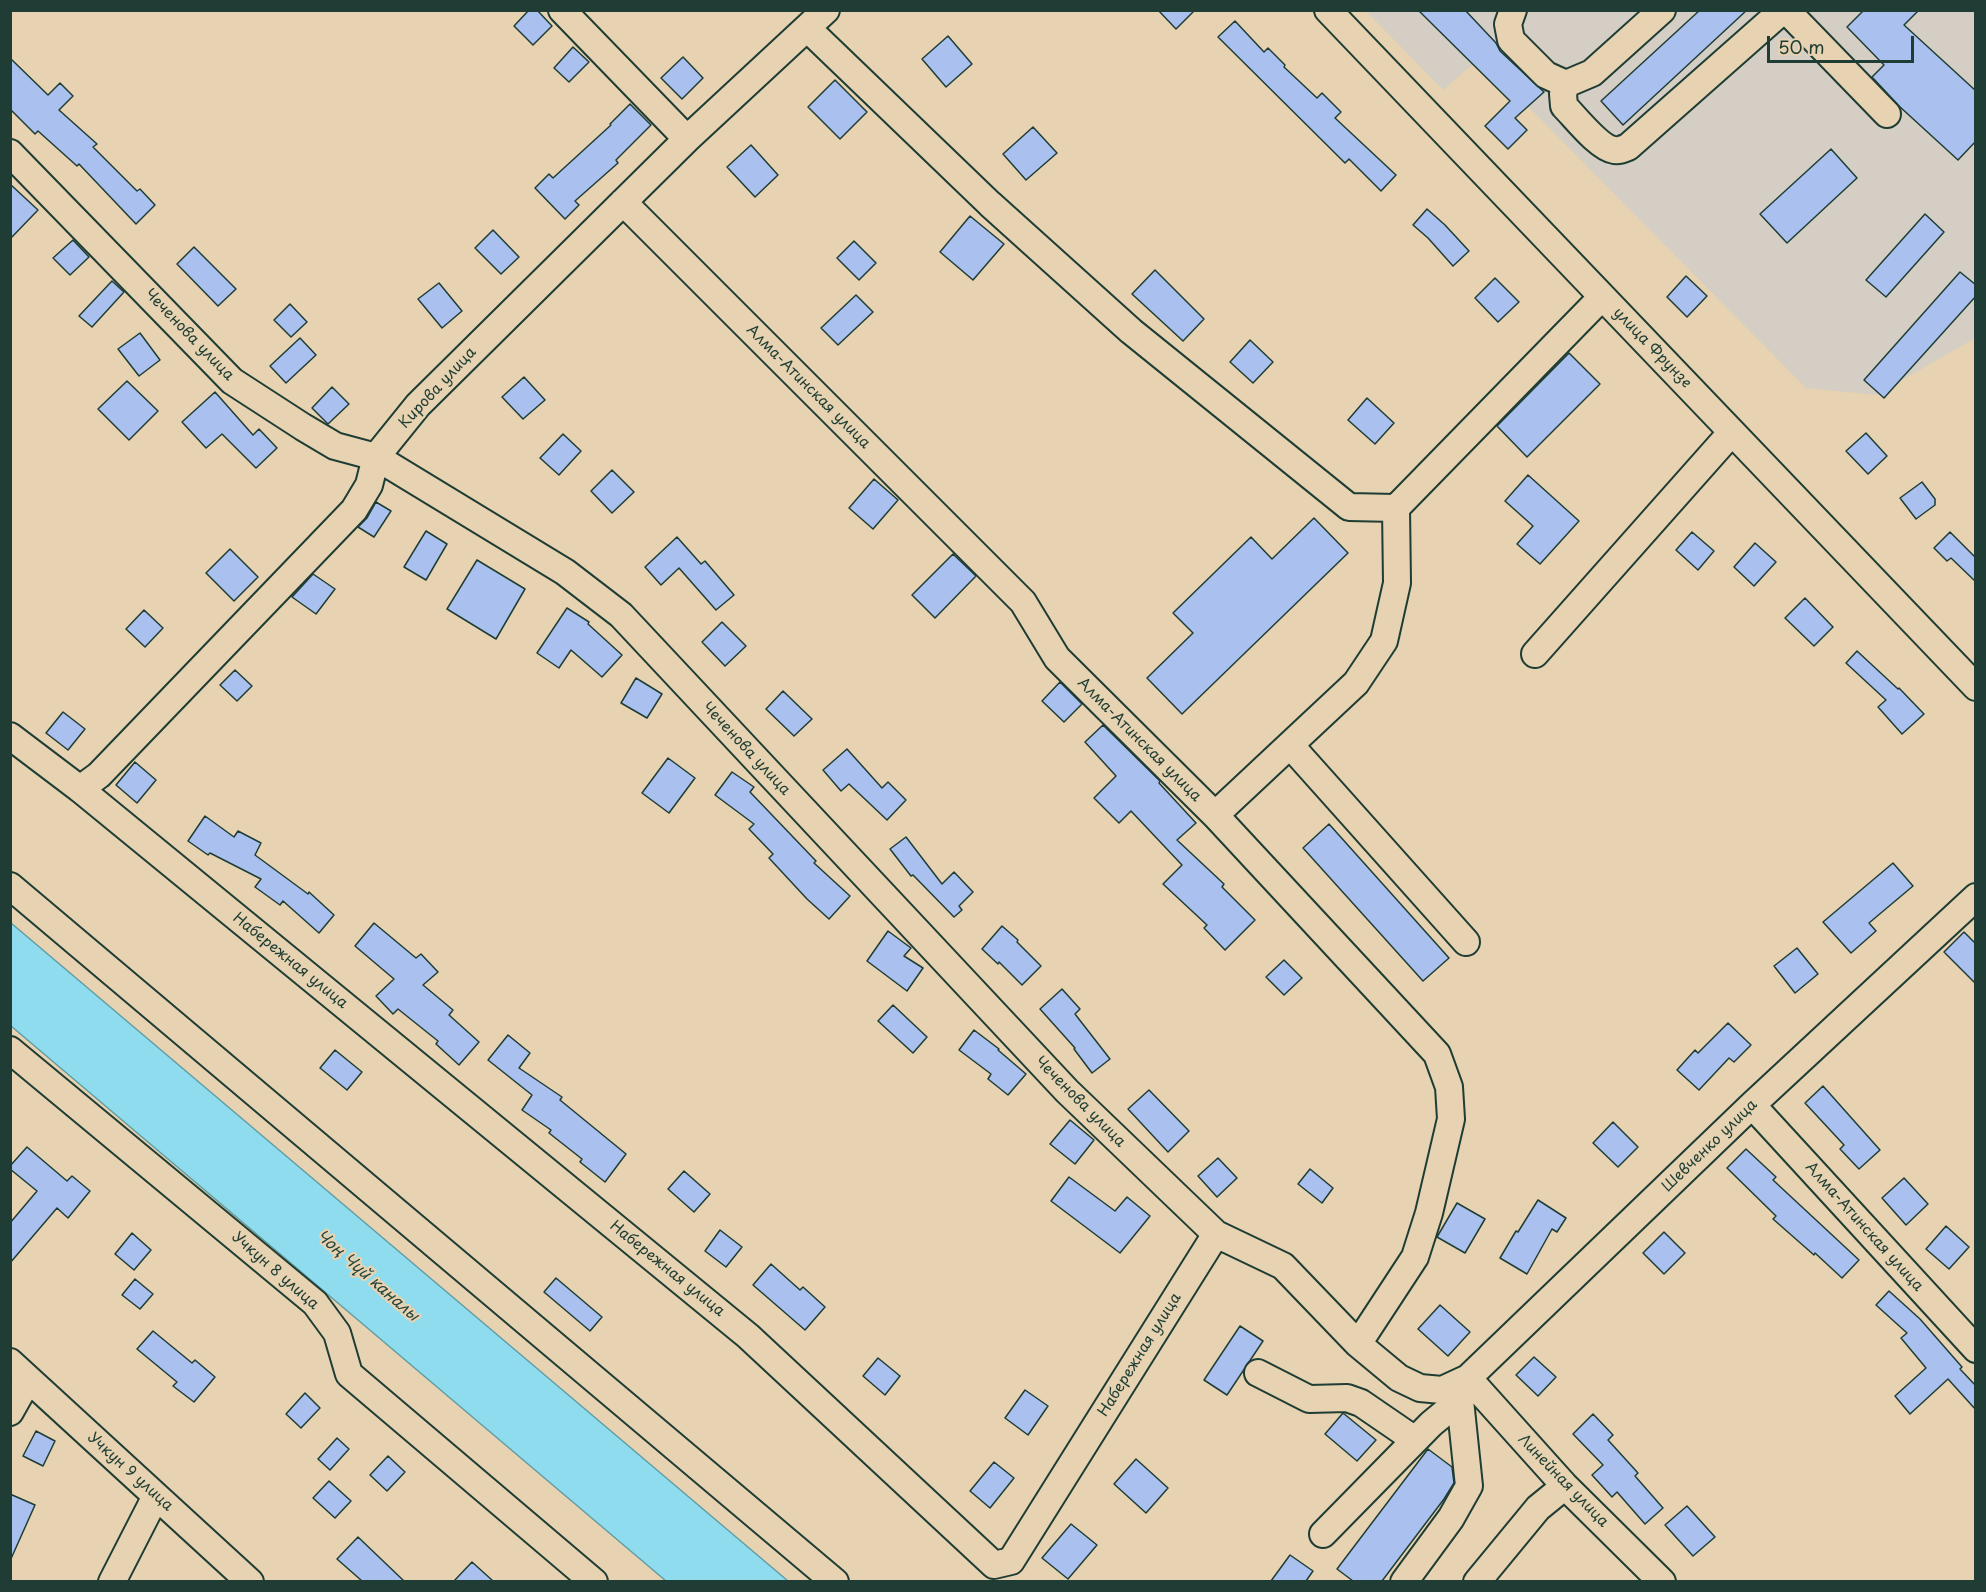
<!DOCTYPE html>
<meta charset="utf-8">
<style>
body{margin:0}
#map{position:relative;width:1986px;height:1592px;overflow:hidden;background:#e7d3b1;font-family:"Playpen Sans",sans-serif}
canvas{display:block}
.frame{position:absolute;inset:0;border:12px solid #1f3d34;pointer-events:none}
.scale{position:absolute;left:1767px;top:36px;width:147px;height:27px;box-sizing:border-box;border:3px solid #1f3d34;border-top:0;padding-left:8px;font-size:18px;line-height:21px;white-space:nowrap;color:#1f3d34;-webkit-text-stroke:4px #e7d3b1;paint-order:stroke}
</style>
<div id="map">
<canvas width="1986" height="1592"></canvas>
<div class="frame"></div>
<div class="scale">50 m</div>
</div>
<script>
const g = document.querySelector('canvas').getContext('2d');
g.lineJoin = 'round';
function fill(path, color) { g.fillStyle = color; g.fill(path, 'evenodd'); }
function strokePath(path, color, width, dash) { g.strokeStyle = color; g.lineWidth = width; g.lineCap = dash ? 'butt' : 'round'; g.setLineDash(dash || []); g.stroke(path); }
function write(font, color, halo, rows, align = 'center') {
  g.font = font + ' "Playpen Sans",sans-serif'; g.lineWidth = 4.5; g.setLineDash([]); g.textBaseline = 'middle'; g.strokeStyle = halo; g.fillStyle = color; for (const [text, x, y, turn = 0] of rows) {
    g.save(); g.translate(x, y); g.rotate((+turn || 0) * Math.PI / 180); g.textAlign = isNaN(turn) ? turn : align; if (halo) g.strokeText(text, 0, 0); g.fillText(text, 0, 0); g.restore();
  }
}
fill(new Path2D(`
 M1366,11H1975V338L1877,395L1806,388L1480,58L1443,90Z`), '#d5cec4');
const water = new Path2D(`
 M11,923L788,1581H666L11,1026Z`);
fill(water, '#8edced');
strokePath(water, '#629ca3', 1.5);
const building = new Path2D(`
 M529,10H537L552,26L533,45L514,26Z
 M1158,10H1195L1176,29Z
 M1418,10H1465L1496,43L1500,51L1544,92L1515,118L1527,130L1508,149L1485,126L1510,101Z
 M1700,10H1747L1623,125L1601,101Z
 M1864,10H1919L1904,25L1976,91V141L1958,160L1899,106L1872,77L1884,65L1847,27Z
 M1235,21L1264,52L1268,48L1285,65L1284,67L1317,98L1322,93L1341,112L1335,118L1396,175L1381,191L1349,159L1345,163L1218,37Z
 M948,36L972,64L946,87L922,59Z
 M573,47L589,62L569,82L554,68Z
 M683,57L703,78L682,99L661,78Z
 M10,58L48,95L60,83L73,96L59,110L97,144L93,147L137,191L140,189L155,205L136,224L79,164L77,166L38,131L35,134L10,109Z
 M835,80L867,112L840,139L808,107Z
 M630,104L651,125L616,160L618,163L575,201L579,205L565,219L535,188L549,174L553,178L611,125L610,124Z
 M1033,127L1057,153L1026,180L1003,154Z
 M751,145L778,175L755,197L727,167Z
 M1831,149L1857,178L1787,243L1760,214Z
 M10,184L38,210L10,239Z
 M1427,209L1445,225L1469,251L1453,266L1428,238L1413,225Z
 M1925,214L1944,232L1886,297L1866,280Z
 M970,216L1004,244L973,280L940,252Z
 M493,230L519,257L501,274L475,248Z
 M73,240L89,257L70,275L53,258Z
 M854,241L876,263L859,280L837,258Z
 M194,247L236,289L218,306L177,264Z
 M1155,270L1204,319L1183,341L1132,294Z
 M1960,272L1976,285V296L1884,398L1864,380Z
 M1686,276L1707,296L1687,317L1667,297Z
 M1495,278L1519,302L1498,322L1475,298Z
 M112,281L124,292L92,327L79,316Z
 M439,283L462,311L442,328L418,299Z
 M856,295L873,312L838,345L821,328Z
 M290,304L307,322L291,337L274,320Z
 M140,333L160,360L139,376L118,349Z
 M300,338L316,355L286,383L270,366Z
 M1250,340L1273,362L1253,383L1230,362Z
 M1569,353L1600,384L1527,457L1497,426Z
 M524,377L545,400L523,419L502,397Z
 M127,381L158,411L129,440L98,409Z
 M332,387L349,404L328,424L312,408Z
 M215,392L253,435L259,429L277,448L256,468L222,434L206,448L182,422Z
 M1367,398L1394,423L1375,444L1348,420Z
 M1866,433L1887,456L1868,474L1846,451Z
 M563,434L581,451L559,475L540,458Z
 M612,470L634,492L612,513L591,491Z
 M1528,475L1579,521L1540,564L1517,544L1533,526L1505,501Z
 M874,479L898,500L873,529L849,508Z
 M1922,482L1935,499V505L1916,519L1900,498Z
 M376,502L391,511L374,537L358,527L367,518Z
 M1314,518L1348,553L1182,714L1147,678L1193,633L1173,613L1251,537L1272,559Z
 M426,531L447,544L426,580L404,567Z
 M1692,532L1714,551L1698,570L1676,550Z
 M1950,532L1976,558V582L1951,558L1947,561L1934,548Z
 M677,537L701,564L705,561L734,595L716,610L679,568L661,585L645,567Z
 M1755,543L1776,562L1754,586L1734,567Z
 M230,549L258,577L234,601L206,573Z
 M953,554L976,576L935,618L912,595Z
 M477,560L525,589L496,639L447,609Z
 M313,574L335,589L316,614L292,597Z
 M1805,598L1833,627L1814,646L1785,618Z
 M567,608L589,622L588,624L622,655L602,677L571,650L559,668L537,653Z
 M144,610L163,628L145,647L126,629Z
 M722,622L746,646L725,666L702,642Z
 M1857,651L1898,689L1899,688L1924,714L1902,734L1878,707L1886,700L1846,663Z
 M235,670L252,686L237,701L220,685Z
 M636,678L662,694L647,718L621,703Z
 M1060,682L1082,704L1064,722L1042,701Z
 M783,691L812,719L794,736L766,709Z
 M63,712L85,729L68,750L46,733Z
 M1103,725L1160,781L1159,783L1196,823L1177,840L1224,884L1222,887L1255,920L1225,950L1204,928L1207,925L1163,884L1182,865L1131,811L1119,823L1094,798L1116,776L1085,742Z
 M847,749L882,788L888,782L906,800L887,820L849,784L841,791L823,770Z
 M668,758L695,778L669,813L642,793Z
 M135,762L156,780L137,803L116,785Z
 M732,772L754,787L750,792L816,861L814,863L850,896L829,919L807,899L769,858L773,854L749,829L754,824L715,795Z
 M205,816L234,837L238,831L261,843L255,855L308,894L309,892L334,915L319,933L283,901L280,905L255,887L261,879L210,853L208,855L188,841Z
 M1329,824L1449,958L1423,981L1303,848Z
 M906,837L942,884L954,872L973,892L959,906L962,910L954,917L913,875L911,876L890,849Z
 M1893,863L1913,886L1869,923L1876,931L1851,953L1823,922Z
 M374,923L416,958L421,954L438,972L423,985L453,1010L449,1015L479,1042L459,1065L436,1044L438,1041L398,1009L393,1014L376,996L394,979L355,946Z
 M1002,926L1018,940L1017,942L1041,966L1022,985L999,962L998,964L982,949Z
 M888,931L911,948L904,956L923,968L907,991L867,961Z
 M1964,932L1976,944V984L1944,952Z
 M1797,948L1818,974L1795,993L1774,966Z
 M1284,960L1302,978L1284,995L1266,977Z
 M1062,989L1080,1009L1075,1014L1110,1059L1092,1073L1074,1049L1075,1048L1040,1009Z
 M893,1005L927,1037L913,1053L878,1021Z
 M1728,1023L1751,1045L1734,1062L1729,1058L1699,1090L1677,1070L1695,1050L1698,1053Z
 M974,1030L999,1049L998,1050L1026,1074L1008,1095L988,1079L991,1074L959,1050Z
 M508,1035L530,1053L519,1068L562,1097L560,1100L626,1154L605,1182L580,1162L582,1159L549,1133L551,1130L522,1110L532,1095L488,1060Z
 M335,1050L362,1072L347,1090L320,1068Z
 M1823,1086L1880,1150L1859,1169L1840,1149L1844,1145L1805,1103Z
 M1149,1090L1189,1131L1168,1152L1128,1109Z
 M1070,1120L1094,1140L1075,1164L1050,1144Z
 M1613,1122L1638,1147L1618,1167L1593,1143Z
 M27,1147L67,1181L72,1176L90,1191L68,1218L57,1208L10,1263V1223L37,1191L10,1169V1166Z
 M1746,1149L1776,1177L1773,1180L1859,1260L1842,1278L1815,1253L1814,1255L1773,1219L1776,1216L1727,1168Z
 M1218,1158L1237,1178L1217,1197L1198,1176Z
 M1310,1169L1333,1188L1322,1203L1298,1184Z
 M684,1171L710,1194L694,1212L668,1189Z
 M1069,1177L1115,1211L1127,1197L1150,1216L1120,1253L1051,1201Z
 M1904,1178L1928,1204L1906,1225L1882,1198Z
 M1538,1200L1566,1218L1557,1232L1552,1229L1527,1274L1500,1258L1516,1231L1518,1232Z
 M1457,1203L1485,1219L1465,1253L1437,1237Z
 M1946,1226L1969,1247L1949,1269L1926,1249Z
 M720,1230L742,1247L726,1267L705,1251Z
 M1664,1232L1685,1253L1664,1274L1643,1253Z
 M132,1233L151,1250L134,1270L115,1254Z
 M771,1264L800,1290L803,1287L825,1307L805,1330L753,1285Z
 M556,1278L602,1317L590,1331L544,1292Z
 M135,1279L153,1294L140,1309L122,1295Z
 M1889,1291L1920,1319L1962,1367L1960,1369L1976,1386V1410L1948,1379L1910,1414L1895,1396L1926,1368L1901,1338L1907,1333L1876,1305Z
 M1440,1305L1470,1332L1448,1356L1418,1329Z
 M1240,1326L1263,1341L1227,1395L1204,1380Z
 M153,1331L192,1363L195,1360L215,1377L194,1402L173,1386L177,1382L137,1349Z
 M1534,1357L1556,1377L1538,1396L1516,1375Z
 M878,1358L900,1376L885,1395L863,1376Z
 M1025,1390L1048,1406L1028,1435L1005,1418Z
 M305,1393L320,1408L301,1428L286,1414Z
 M1343,1413L1376,1440L1357,1461L1325,1434Z
 M1593,1414L1613,1435L1608,1440L1638,1473L1635,1476L1663,1508L1645,1524L1617,1492L1612,1497L1592,1475L1603,1465L1573,1434Z
 M36,1431L55,1441L43,1466L23,1456Z
 M337,1438L349,1449L330,1470L318,1459Z
 M1428,1449L1452,1467L1454,1483L1444,1499L1382,1581H1353L1337,1569Z
 M388,1456L405,1472L387,1491L370,1475Z
 M1136,1459L1168,1488L1146,1513L1114,1484Z
 M994,1462L1014,1478L990,1508L970,1491Z
 M329,1481L351,1501L335,1518L313,1498Z
 M10,1494L35,1505L10,1561Z
 M1687,1506L1715,1537L1693,1556L1665,1525Z
 M1071,1524L1097,1545L1068,1579L1042,1558Z
 M358,1537L404,1581H362L337,1559Z
 M1290,1555L1313,1571L1306,1581H1271Z
 M472,1562L493,1581H454Z`);
fill(building, '#aac1ef');
strokePath(building, '#1f3d34', 1.5);
const minor = new Path2D(`
 M562,10L687,139
 M1328,10L1976,687
 M1513,10L1508,24L1511,40L1546,75L1566,84L1592,73L1662,10
 M1786,10L1887,114
 M807,28L990,204L1131,331L1349,507L1396,508
 M1566,84L1563,94L1564,106C1575,117 1599,148 1614,150C1618,151 1623,149 1628,147L1783,10
 M10,153L232,381L303,427L335,446L376,457L565,572L621,615L1067,1091L1216,1234L1283,1266L1358,1344L1399,1378L1420,1388L1442,1390L1468,1378L1752,1105L1976,897
 M623,202L1023,602L1057,658L1215,815L1437,1054L1449,1087L1451,1119L1429,1213L1415,1257L1358,1344
 M1535,654L1732,432
 M10,736L80,789L748,1336L994,1565L1011,1561L1216,1234
 M1290,745L1466,942
 M80,789L99,775L354,510L369,485L376,457L418,405L687,139L826,10
 M1215,815L1356,683L1384,641L1397,583L1396,508L1602,297
 M10,886L835,1582
 M10,1050L315,1303L337,1333L349,1374L594,1582
 M1752,1105L1976,1349
 M10,1362L250,1582
 M1258,1373L1309,1399L1347,1398L1361,1403L1415,1440
 M1468,1378L1565,1486L1662,1582
 M10,1412L28,1380
 M1323,1534L1431,1424L1460,1400
 M112,1582L156,1496
 M1404,1582L1451,1518L1469,1486L1460,1400L1462,1381
 M1477,1582L1538,1508L1565,1486`);
strokePath(minor, '#1f3d34', 30);
strokePath(minor, '#e7d3b1', 26);
write('15px', '#1f3d34', '#e7d3b1', [
 ["Чеченова улица",189,335,46],
 ["улица Фрунзе",1652,348,46],
 ["Алма-Атинская улица",808,387,45],
 ["Кирова улица",438,388,-47],
 ["Алма-Атинская улица",1139,740,45],
 ["Чеченова улица",746,749,47],
 ["Набережная улица",290,961,39],
 ["Чеченова улица",1080,1102,45],
 ["Шевченко улица",1710,1146,-44],
 ["Алма-Атинская улица",1864,1227,48],
 ["Набережная улица",667,1269,39],
 ["Учкун 8 улица",275,1271,41],
 ["Набережная улица",1140,1355,-58],
 ["Учкун 9 улица",130,1472,42],
 ["Линейная улица",1563,1481,46]
]);
write('italic 16px', '#25453d', '#e7d3b1', [
 ["Чоң Чүй каналы",367,1276,41]
]);
</script>
